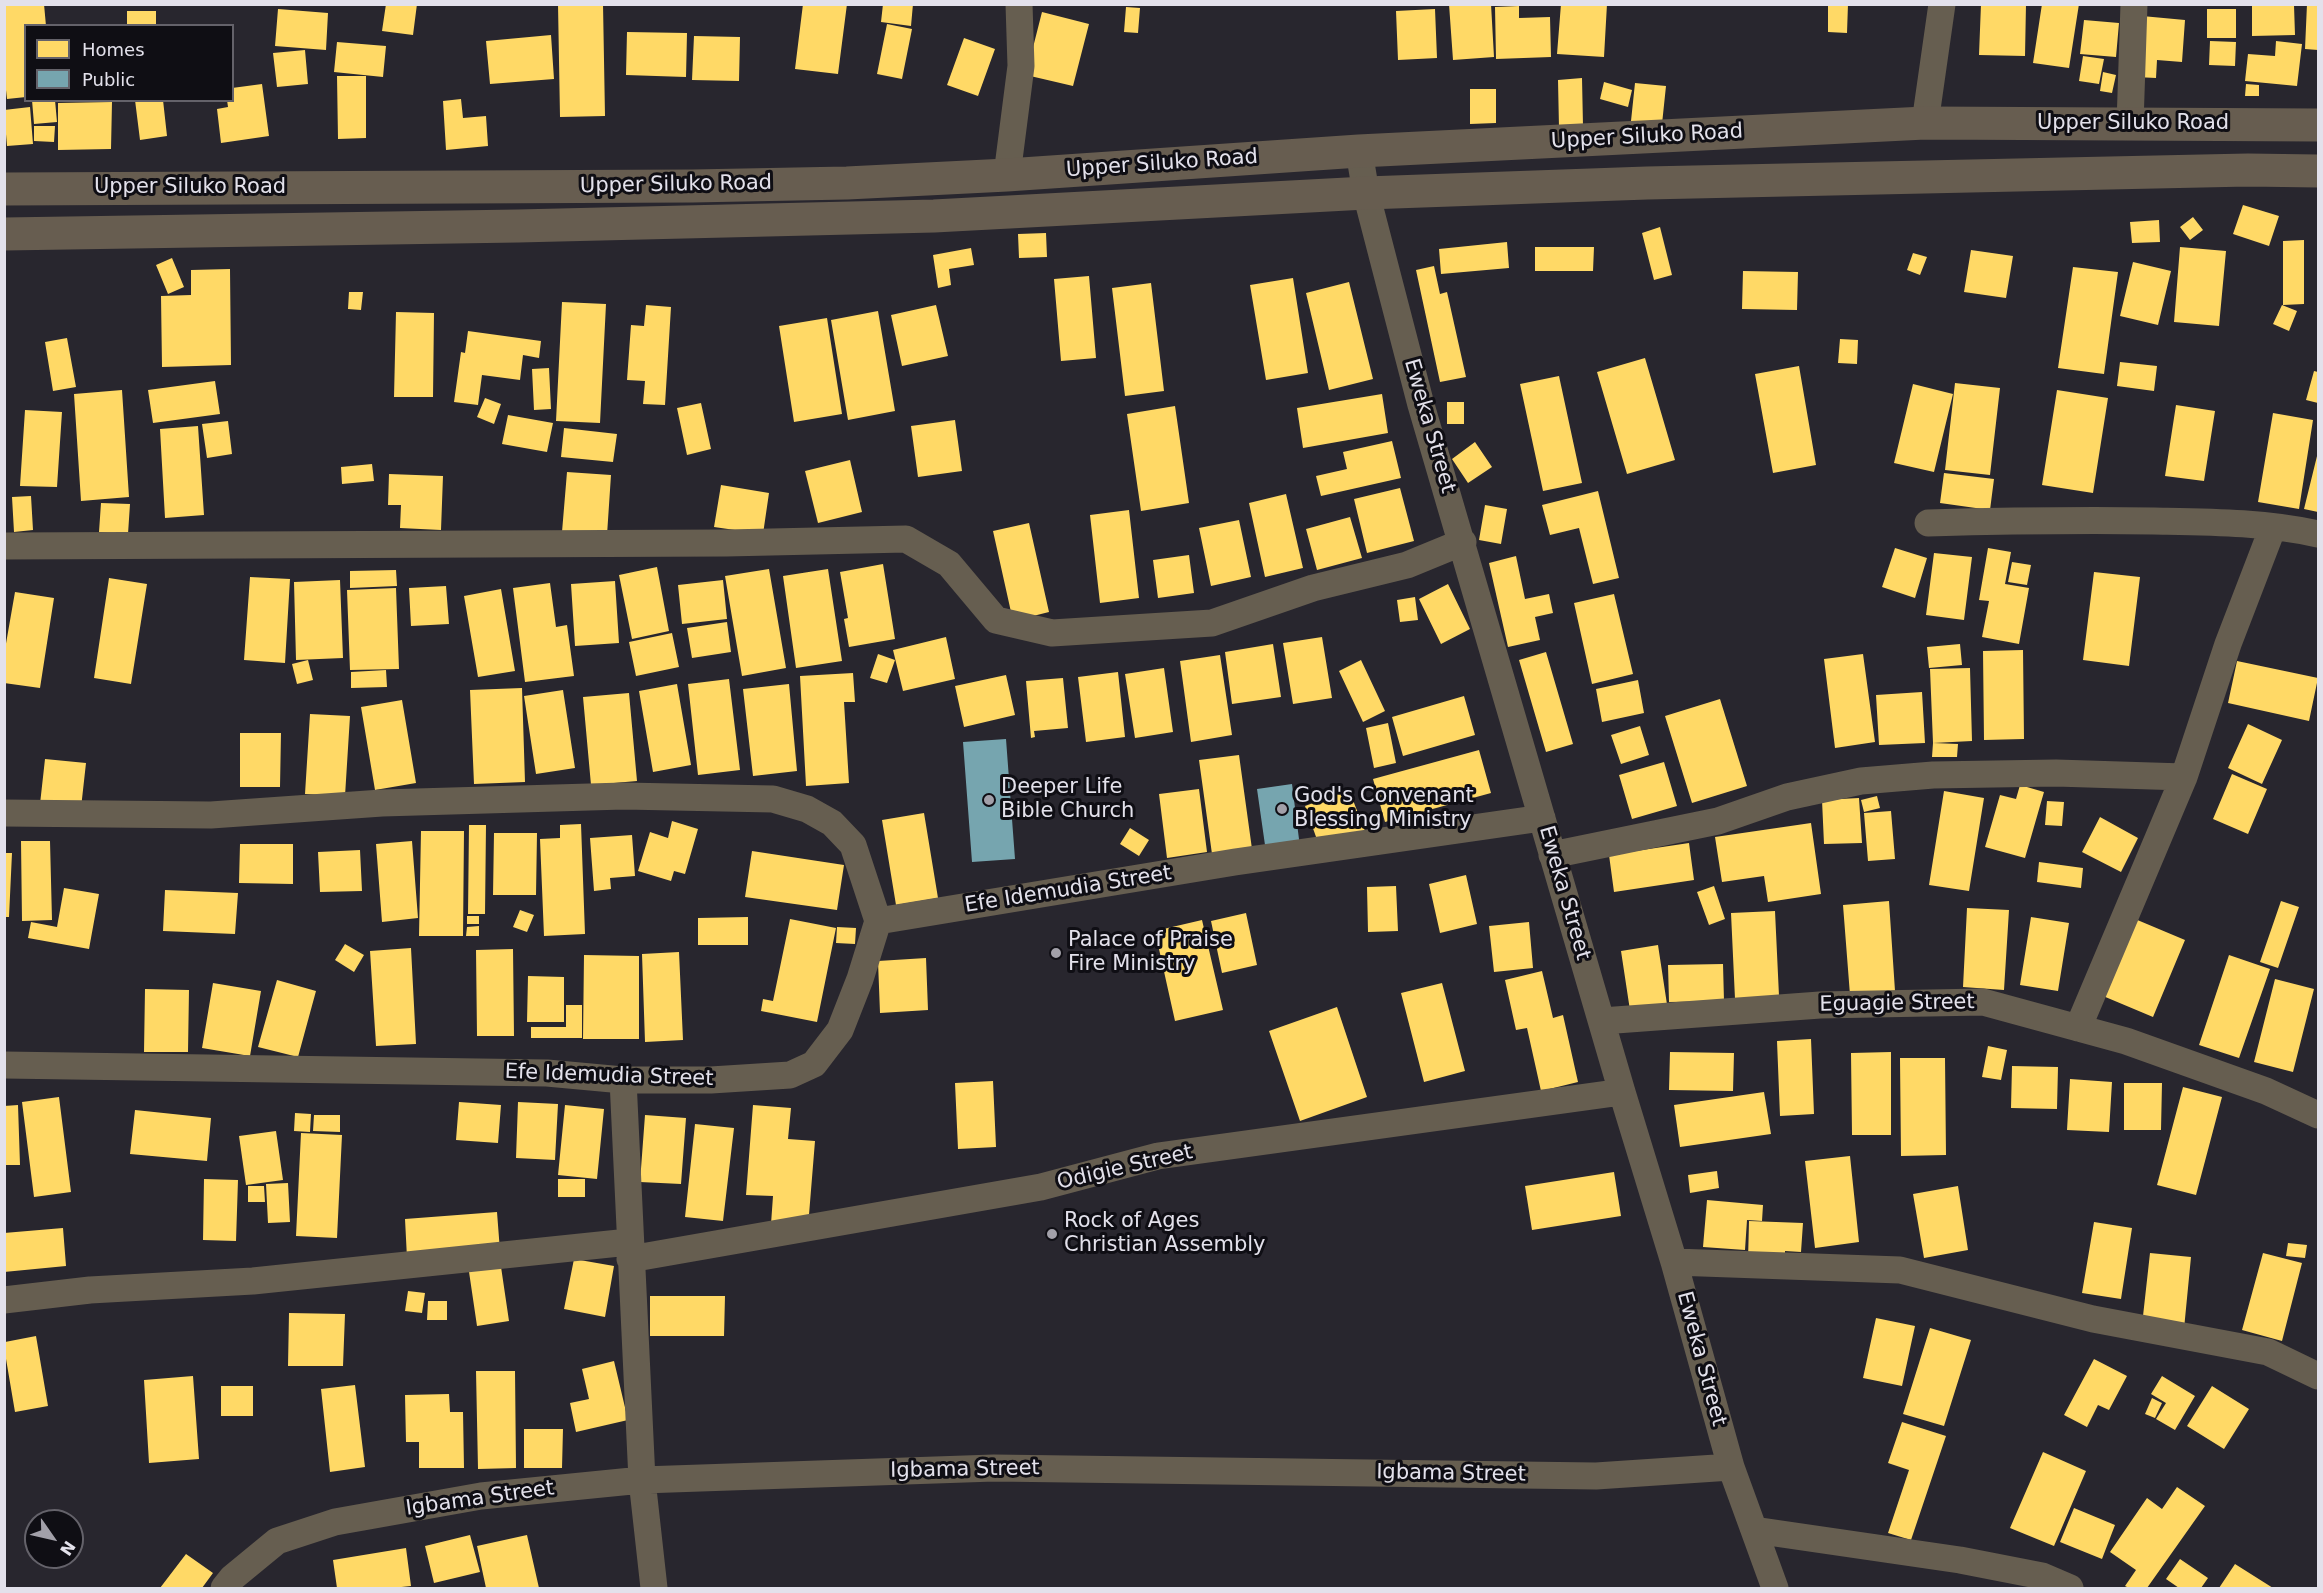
<!DOCTYPE html>
<style>
body{margin:0}
#map{position:relative;width:2323px;height:1593px;overflow:hidden;background:#28262e;font-family:"DejaVu Sans",sans-serif}
canvas{display:block}
.frame{position:absolute;inset:0;border:6px solid #e3e1eb;pointer-events:none}
.legend{position:absolute;left:24px;top:24px;width:210px;height:78px;box-sizing:border-box;background:#0f0e14;border:2px solid #64626a;margin:0;padding:8px 10px;list-style:none;font-size:18px;color:#e3e1eb}
.legend li{display:flex;align-items:center;gap:12px;height:30px}
.legend b{width:30px;border:2px solid #64626a}
.north{position:absolute;left:24px;top:1509px;width:60px;height:60px;box-sizing:border-box;background:#0f0e14;border:2px solid #64626a;border-radius:50%;rotate:124deg;font-size:16px;font-weight:700;line-height:24px;text-align:center;color:#e3e1eb}
.north::after{content:'';display:block;margin:auto;width:21px;height:27px;background:#a2a0a9;clip-path:polygon(50% 0,100% 100%,50% 72%,0 100%)}
</style>
<div id="map">
<canvas width="2323" height="1593"></canvas>
<div class="frame"></div>
<ul class="legend">
<li><b style="height:16px;background:#ffd966"></b>Homes</li>
<li><b style="height:16px;background:#76a5af"></b>Public</li>
</ul>
<div class="north">N</div>
</div>
<script>
const g = document.querySelector('canvas').getContext('2d');
g.lineJoin = 'round';
function fill(path, color) { g.fillStyle = color; g.fill(path, 'evenodd'); }
function strokePath(path, color, width, dash) { g.strokeStyle = color; g.lineWidth = width; g.lineCap = dash ? 'butt' : 'round'; g.setLineDash(dash || []); g.stroke(path); }
function write(font, color, halo, rows, align = 'center') {
  g.font = font + ' "DejaVu Sans",sans-serif'; g.lineWidth = 6; g.setLineDash([]); g.textBaseline = 'middle'; g.strokeStyle = halo; g.fillStyle = color; for (const [text, x, y, turn = 0] of rows) {
    g.save(); g.translate(x, y); g.rotate((+turn || 0) * Math.PI / 180); g.textAlign = isNaN(turn) ? turn : align; if (halo) g.strokeText(text, 0, 0); g.fillText(text, 0, 0); g.restore();
  }
}
fill(new Path2D(`
 M6,4H44L46,26H26V97L7,99L4,72Z
 M386,4H417L413,35L382,31Z
 M558,4H603L605,116L560,117Z
 M803,4H847L838,74L795,69Z
 M883,4H913L911,26L881,22Z
 M1449,4H1491L1494,57L1453,60Z
 M1561,4H1607L1604,57L1557,54Z
 M1828,4H1848L1847,33L1828,32Z
 M1981,4H2026L2025,56L1979,55Z
 M2042,4H2079L2069,68L2033,63Z
 M2307,4H2318V50L2305,49Z
 M2252,5H2294L2295,35L2252,36Z
 M1519,6V18L1550,17L1551,57L1496,59L1495,7Z
 M1126,7L1140,8L1138,33L1124,32Z
 M278,9L328,13L326,50L275,46Z
 M1435,9L1437,58L1398,60L1396,11Z
 M2207,9H2236V38H2207Z
 M127,11H156V26H127Z
 M1042,12L1089,24L1073,86L1026,75Z
 M2142,16L2185,20L2182,62L2157,60L2156,78L2136,77Z
 M2084,20L2119,23L2116,57L2080,54Z
 M887,24L912,29L902,79L877,74Z
 M627,32L687,33L686,77L626,75Z
 M551,35L554,79L490,84L486,41Z
 M694,36L740,37L739,81L692,80Z
 M964,38L995,49L978,96L947,85Z
 M2210,41L2236,42L2235,66L2209,65Z
 M2276,41L2302,44L2297,86L2245,81L2248,54L2275,56Z
 M337,42L386,46L383,77L334,72Z
 M305,50L308,84L277,87L273,53Z
 M2083,56L2104,59L2099,84L2079,81Z
 M2103,72L2116,75L2112,93L2100,91Z
 M337,76H366V138L338,139Z
 M1582,78L1583,126L1559,128L1558,80Z
 M1604,82L1632,90L1628,107L1600,99Z
 M1635,83L1666,86L1662,124L1631,121Z
 M262,84L269,136L221,143L217,109L228,107L227,100H232V88Z
 M2246,84L2259,85V96H2245Z
 M1470,89H1496V123L1470,124Z
 M461,99L463,118L486,116L488,146L446,150L443,101Z
 M32,100H55L57,122L34,124Z
 M135,100H163L167,136L140,140Z
 M112,102L111,149L58,150V103Z
 M30,107L33,144L7,146L4,110Z
 M34,126H55L54,142L34,141Z
 M2243,205L2279,216L2269,246L2233,234Z
 M2193,217L2203,230L2190,240L2180,227Z
 M2159,220L2160,242L2132,243L2130,222Z
 M1660,227L1672,275L1654,280L1642,233Z
 M1046,233L1047,257L1019,258L1018,234Z
 M2304,240V304L2283,305V241Z
 M1507,242L1509,268L1441,274L1439,249Z
 M1535,247H1594L1593,271H1535Z
 M2180,247L2226,251L2219,326L2174,322Z
 M971,248L974,265L949,269L951,285L938,288L933,255Z
 M1971,250L2013,256L2006,298L1964,292Z
 M1913,253L1927,257L1920,275L1907,270Z
 M172,258L184,287L168,294L156,265Z
 M2133,262L2171,271L2158,325L2120,316Z
 M1434,266L1440,294L1447,292L1466,377L1440,382L1416,270Z
 M2073,267L2118,272L2104,374L2058,368Z
 M230,269L231,365L162,367L161,296L191,295V270Z
 M1743,271L1798,272L1797,310L1742,309Z
 M1089,276L1096,358L1061,361L1054,279Z
 M1293,278L1308,373L1266,380L1250,285Z
 M1349,282L1373,379L1329,390L1306,293Z
 M1151,283L1164,391L1125,396L1112,288Z
 M349,292H363L361,310L348,309Z
 M562,302L606,304L600,423L556,421Z
 M646,305L671,307L665,405L643,404L645,381L627,380L631,325L644,326Z
 M936,305L948,356L902,366L891,315Z
 M2282,305L2297,311L2289,331L2273,324Z
 M878,311L895,411L848,420L831,320Z
 M396,312L434,313L433,397H394Z
 M827,318L842,414L794,422L779,326Z
 M468,331L541,341L539,358L523,355L520,380L482,375L478,405L454,402L461,352L465,353Z
 M67,338L76,387L53,391L45,342Z
 M1840,339L1858,340L1857,364L1838,363Z
 M1645,358L1675,460L1627,474L1597,372Z
 M2120,362L2157,366L2154,391L2117,386Z
 M1799,366L1816,465L1773,473L1755,374Z
 M549,368L551,409L534,410L532,369Z
 M2314,371L2318,372V403L2306,400Z
 M1559,376L1582,483L1543,491L1520,384Z
 M215,381L220,414L153,423L148,390Z
 M1955,383L2000,388L1990,475L1945,470Z
 M1913,384L1953,394L1934,472L1894,463Z
 M122,390L129,497L81,501L74,394Z
 M2057,390L2108,398L2093,493L2042,485Z
 M1382,394L1388,433L1303,448L1297,408Z
 M485,398L501,404L494,424L477,417Z
 M1447,402H1464V424H1447Z
 M701,403L711,449L687,455L677,408Z
 M2176,405L2215,411L2204,481L2165,476Z
 M1175,406L1189,503L1141,511L1127,414Z
 M25,410L62,412L57,487L20,486Z
 M2273,413L2313,420L2299,509L2258,502Z
 M508,415L553,423L547,452L502,444Z
 M955,420L962,471L918,477L911,426Z
 M228,421L232,454L207,458L202,424Z
 M198,426L204,515L165,518L160,429Z
 M564,428L617,434L613,462L561,457Z
 M1392,441L1401,478L1321,496L1316,476L1347,469L1343,452Z
 M1475,442L1492,467L1468,483L1452,459Z
 M2318,452V512L2304,509Z
 M850,460L862,512L818,523L805,471Z
 M372,464L374,481L342,484L341,467Z
 M567,472L611,475L607,535L562,532Z
 M1944,473L1994,479L1990,510L1940,503Z
 M389,474L443,476L441,530L400,528L401,505H388Z
 M721,485L769,493L763,534L714,527Z
 M1400,488L1414,541L1367,553L1354,499Z
 M1598,491L1619,578L1593,584L1579,528L1550,535L1542,505Z
 M1286,494L1303,568L1265,577L1249,503Z
 M31,496L33,530L14,532L12,497Z
 M101,503L130,504L128,534L99,532Z
 M1485,505L1507,509L1501,544L1479,540Z
 M1129,510L1139,598L1100,603L1090,515Z
 M1350,517L1362,558L1317,570L1306,529Z
 M1239,520L1251,577L1211,586L1199,528Z
 M1029,523L1049,612L1013,621L993,531Z
 M1895,548L1927,558L1915,598L1882,587Z
 M1988,548L2011,552L2005,584L2029,588L2019,644L1982,637L1989,601L1979,600Z
 M1934,553L1972,557L1964,620L1926,615Z
 M1189,555L1194,593L1158,598L1153,560Z
 M1516,556L1525,599L1549,594L1553,613L1535,617L1540,640L1508,647L1489,563Z
 M2012,562L2031,565L2027,585L2008,582Z
 M883,564L895,639L849,647L844,619L848,618L840,572Z
 M657,567L669,631L632,639L619,575Z
 M769,569L786,668L742,676L725,576Z
 M828,569L842,661L796,668L783,576Z
 M396,570L397,586L350,588V571Z
 M2094,572L2140,577L2129,666L2083,660Z
 M250,577L290,579L285,663L244,660Z
 M109,578L147,584L131,684L94,678Z
 M340,580L343,658L296,660L294,582Z
 M723,580L727,619L682,624L678,585Z
 M615,581L619,643L575,646L571,584Z
 M550,583L556,627L567,625L574,676L525,682L513,588Z
 M1448,584L1470,629L1441,644L1419,599Z
 M446,586L449,624L411,626L409,588Z
 M396,588L399,669L350,670L347,590Z
 M501,589L515,671L478,677L464,596Z
 M15,592L54,598L40,688L4,683V655Z
 M1614,594L1633,674L1592,684L1574,603Z
 M1415,597L1418,620L1400,622L1397,600Z
 M727,622L731,652L692,658L687,628Z
 M672,633L679,667L636,676L629,642Z
 M946,637L955,679L903,691L893,650Z
 M1322,637L1332,698L1293,704L1283,643Z
 M1273,644L1281,697L1232,704L1225,652Z
 M1960,644L1962,665L1929,668L1927,647Z
 M2023,650L2024,739L1984,740L1983,651Z
 M1546,652L1573,744L1546,752L1519,660Z
 M878,654L895,660L887,683L870,678Z
 M1863,654L1875,742L1835,748L1824,659Z
 M1220,655L1232,735L1191,742L1180,661Z
 M308,660L313,680L297,684L292,664Z
 M1361,660L1385,711L1363,722L1339,671Z
 M2237,661L2318,678L2309,721L2228,703Z
 M1164,668L1173,732L1135,738L1125,674Z
 M1970,668L1972,741L1933,743L1930,669Z
 M386,670L387,687L351,688V672Z
 M1118,672L1125,737L1086,742L1078,677Z
 M853,673L855,702H844L849,783L806,786L800,676Z
 M1006,675L1015,715L964,727L955,686Z
 M1063,678L1068,728L1034,731L1035,737L1031,738L1026,681Z
 M729,679L740,770L698,775L688,684Z
 M1638,680L1644,713L1602,722L1596,689Z
 M677,684L691,765L653,772L639,691Z
 M789,684L797,771L753,776L743,689Z
 M522,688L525,782L474,784L470,690Z
 M563,690L575,768L536,774L524,696Z
 M1922,692L1925,743L1879,745L1876,695Z
 M629,693L637,781L591,785L583,697Z
 M1464,696L1475,735L1403,756L1392,717Z
 M1720,699L1747,786L1692,803L1665,716Z
 M402,700L416,783L375,790L361,707Z
 M310,714L350,716L345,796L305,794Z
 M1388,723L1396,763L1374,768L1366,728Z
 M2248,724L2282,740L2262,784L2228,768Z
 M1640,726L1649,755L1621,764L1611,735Z
 M240,733H281L280,787H240Z
 M1933,743L1958,744L1957,757H1932Z
 M1479,750L1491,793L1385,822L1373,779Z
 M1239,755L1252,849L1212,854L1199,760Z
 M45,759L86,763L81,808L40,804Z
 M1664,762L1677,806L1632,819L1619,775Z
 M2232,774L2267,789L2248,834L2213,819Z
 M2020,785L2044,792L2025,858L1985,847L2000,795L2016,799Z
 M1199,789L1207,852L1167,858L1159,794Z
 M1349,790L1365,831L1320,848L1305,806Z
 M1944,791L1984,798L1969,891L1929,885Z
 M1877,796L1880,808L1864,812L1861,800Z
 M1859,798L1862,843L1824,844L1822,800Z
 M2047,801L2064,802L2062,826L2045,825Z
 M1891,811L1895,859L1868,861L1864,813Z
 M924,813L938,898L896,905L882,820Z
 M2100,817L2138,838L2121,872L2082,852Z
 M672,821L698,829L685,874L674,871L671,881L638,871L650,832L668,838Z
 M1811,823L1821,894L1768,902L1764,876L1722,882L1715,837Z
 M581,824L585,934L544,936L540,839L560,838V825Z
 M469,825H486L485,914H468Z
 M1130,828L1149,840L1139,856L1120,844Z
 M421,831H464L463,936H419Z
 M494,833H537L536,895H493Z
 M632,835L635,876L610,878L611,889L594,891L590,838Z
 M21,841H50L52,920L22,921Z
 M412,841L418,918L382,922L376,844Z
 M1689,843L1694,880L1614,892L1609,855Z
 M240,844H293V884L239,883Z
 M360,850L362,891L320,892L318,852Z
 M752,851L844,865L837,910L745,897Z
 M4,853H12L9,917H4Z
 M2039,862L2083,868L2081,888L2037,882Z
 M1466,875L1477,924L1440,933L1429,884Z
 M1396,886L1398,931L1368,932L1367,887Z
 M1714,886L1725,919L1709,925L1697,892Z
 M64,888L99,894L89,949L28,938L31,922L57,927Z
 M165,890L238,893L235,934L163,931Z
 M1889,901L1895,991L1850,995L1843,905Z
 M2281,901L2299,907L2278,968L2260,962Z
 M1967,908L2009,910L2004,990L1963,987Z
 M520,910L534,915L527,932L513,927Z
 M1775,911L1779,996L1735,999L1731,913Z
 M1246,913L1257,965L1222,973L1211,921Z
 M467,916H479V924H467Z
 M748,917V945H698V918Z
 M2031,917L2069,923L2058,991L2020,985Z
 M790,919L836,928L817,1022L761,1011L763,999L773,1001Z
 M2135,919L2185,940L2153,1017L2103,996Z
 M1202,920L1223,1010L1175,1021L1155,931Z
 M1529,922L1533,968L1494,972L1489,926Z
 M479,926V936H466L467,927Z
 M837,927L856,928L855,944L836,943Z
 M345,944L364,955L354,972L335,960Z
 M1658,945L1668,1011L1631,1017L1621,951Z
 M411,948L416,1044L376,1046L370,951Z
 M513,949L514,1036H477L476,950Z
 M679,952L683,1040L645,1042L642,954Z
 M584,955L639,956V1039H583Z
 M2229,955L2270,969L2239,1058L2199,1045Z
 M926,958L928,1010L880,1013L878,961Z
 M1723,964L1724,1001L1669,1002L1668,965Z
 M1542,971L1553,1018L1563,1015L1578,1082L1541,1091L1527,1028L1516,1030L1505,980Z
 M528,976L564,977V1022H527Z
 M2275,979L2314,989L2293,1072L2254,1062Z
 M277,980L316,991L298,1057L258,1047Z
 M213,983L261,991L250,1056L202,1048Z
 M1442,983L1465,1071L1424,1082L1401,993Z
 M145,989L189,990L188,1052H144Z
 M566,1005H582V1038H531V1027H566Z
 M1337,1007L1367,1097L1300,1121L1269,1031Z
 M1811,1039L1814,1114L1780,1116L1777,1041Z
 M1988,1046L2007,1050L2001,1080L1982,1077Z
 M1670,1052L1734,1053L1733,1091L1669,1090Z
 M1891,1052V1135H1852L1851,1053Z
 M1900,1058H1945L1946,1155L1901,1156Z
 M2012,1066L2058,1067L2057,1109L2011,1108Z
 M2070,1079L2112,1082L2109,1132L2067,1130Z
 M993,1081L996,1147L958,1149L955,1083Z
 M2124,1083H2162L2161,1130H2124Z
 M2183,1087L2222,1097L2196,1195L2157,1185Z
 M1764,1092L1771,1134L1680,1147L1674,1105Z
 M59,1097L71,1192L34,1197L22,1102Z
 M459,1102L501,1105L498,1143L456,1140Z
 M518,1102L558,1104L555,1160L516,1158Z
 M18,1105L20,1165H4V1106Z
 M565,1105L604,1109L597,1179L558,1175Z
 M753,1105L791,1108L788,1139L815,1141L808,1227L771,1224L773,1196L746,1195Z
 M135,1110L211,1118L207,1161L130,1154Z
 M295,1113L311,1114L310,1132L294,1131Z
 M314,1115H340V1132L313,1131Z
 M645,1115L686,1118L681,1184L640,1182Z
 M695,1124L734,1128L723,1221L685,1217Z
 M276,1131L283,1180L246,1185L239,1136Z
 M301,1133L342,1135L337,1238L296,1236Z
 M1850,1156L1859,1242L1815,1248L1805,1161Z
 M1717,1171L1719,1188L1690,1193L1688,1175Z
 M1614,1172L1621,1216L1532,1230L1525,1186Z
 M204,1179L238,1180L236,1241L203,1240Z
 M558,1179H585V1197H558Z
 M288,1183L290,1222L268,1223L266,1184Z
 M248,1186H264L265,1202H248Z
 M1958,1186L1968,1250L1924,1258L1913,1194Z
 M1707,1200L1763,1205L1762,1221L1747,1220L1745,1250L1703,1247Z
 M497,1212L500,1251L407,1258L405,1219Z
 M1749,1221L1803,1223L1801,1252L1785,1251V1262L1748,1261Z
 M2094,1222L2132,1228L2121,1299L2082,1293Z
 M63,1228L66,1266L4,1272V1233Z
 M2288,1243L2307,1245L2305,1258L2286,1256Z
 M2150,1253L2191,1257L2184,1329L2142,1325Z
 M2263,1253L2302,1263L2282,1341L2242,1330Z
 M574,1259L614,1266L605,1317L564,1309Z
 M500,1260L509,1321L477,1326L468,1265Z
 M408,1291L425,1293L422,1313L405,1311Z
 M650,1296H725L724,1336H650Z
 M428,1301H447V1320H427Z
 M289,1313L345,1314L343,1366H288Z
 M1876,1318L1915,1326L1902,1386L1863,1378Z
 M1930,1328L1971,1340L1944,1426L1903,1414Z
 M36,1336L48,1406L15,1412L5,1353V1342Z
 M2094,1359L2127,1376L2109,1410L2098,1405L2087,1427L2064,1415Z
 M614,1361L628,1420L576,1432L570,1403L589,1399L582,1369Z
 M476,1371H515L516,1468L478,1469Z
 M193,1376L199,1459L149,1463L144,1380Z
 M2162,1376L2195,1396L2175,1430L2156,1419L2166,1403L2151,1394Z
 M355,1385L365,1467L330,1472L321,1389Z
 M221,1386H253V1416H221Z
 M2212,1386L2249,1409L2224,1449L2187,1426Z
 M449,1394L450,1412H463L464,1468H419V1442H406L405,1395Z
 M2152,1398L2162,1403L2155,1418L2145,1414Z
 M1902,1422L1946,1436L1911,1540L1888,1533L1909,1470L1888,1463Z
 M524,1429H563L562,1468H524Z
 M2043,1452L2086,1471L2054,1546L2010,1528Z
 M2177,1487L2205,1506L2147,1588H2129L2125,1586L2136,1570L2110,1552L2147,1498L2162,1509Z
 M2074,1508L2115,1525L2102,1559L2060,1542Z
 M470,1535L480,1572L434,1583L425,1546Z
 M527,1535L539,1588H486L477,1546Z
 M406,1548L411,1586L392,1588H337L333,1560Z
 M186,1554L213,1573L202,1588H160Z
 M2180,1559L2208,1578L2201,1588H2179L2166,1579Z
 M2235,1564L2273,1588H2219Z`), '#ffd966');
fill(new Path2D(`
 M1006,739L1015,859L972,862L963,742Z
 M1292,784L1300,847L1266,852L1257,789Z`), '#76a5af');
strokePath(new Path2D(`
 M1925,123L1942,4
 M2130,124L2134,4
 M1359,151L1366,193L1421,405L1622,1092L1674,1262L1731,1467L1775,1588
 M1007,175L1021,66L1019,4
 M1928,523C2003,521 2078,520 2154,521C2208,522 2265,522 2318,534
 M4,546L726,543L906,539L949,564L996,620L1052,633L1212,623L1313,588L1407,565L1463,542
 M4,813L211,815L382,803L624,796L773,799L807,809L832,823L853,845L878,921
 M1552,855L1718,821L1787,797L1861,781L1933,775L2056,773L2184,777
 M1602,1021L1820,1005L1983,1002L2126,1041L2266,1091L2318,1115
 M2078,1028L2184,777L2228,644L2273,527
 M4,1065L547,1073L623,1080H711L790,1075L814,1064L840,1030L860,979L878,921L1235,862L1542,818
 M623,1080L642,1480L654,1588
 M630,1259L1041,1187L1158,1156L1622,1092
 M1674,1262L1900,1270L2093,1319L2268,1352L2318,1376
 M4,1300L90,1290L253,1281L629,1242
 M1754,1530L1960,1560L2042,1576L2070,1588
 M224,1588L232,1578L277,1541L335,1522L481,1496L642,1480L994,1468L1596,1476L1731,1467`), '#665e50', 27);
strokePath(new Path2D(`
 M4,189L692,186L847,183L1007,175L1359,151L1925,123L2318,125
 M4,234L518,226L934,216L1366,193L1647,183L2248,170L2318,171`), '#675d50', 33);
for (const [x, y, r, color] of [
 [989,800,6,"#a2a0a9"],
 [1282,809,6,"#a2a0a9"],
 [1056,953,6,"#a2a0a9"],
 [1052,1234,6,"#a2a0a9"]
]) { const dot = new Path2D(); dot.arc(x, y, r, 0, 2 * Math.PI); g.fillStyle = color; g.fill(dot); strokePath(dot, '#0f0e14', 2); }
write('21px', '#e3e1eb', '#0f0e14', [
 ["Upper Siluko Road",2133,124],
 ["Upper Siluko Road",1647,137,-3],
 ["Upper Siluko Road",1162,164,-4],
 ["Upper Siluko Road",676,185,-1],
 ["Upper Siluko Road",190,188],
 ["Eweka Street",1429,426,74],
 ["Efe Idemudia Street",1068,890,-9],
 ["Eweka Street",1564,893,74],
 ["Eguagie Street",1897,1004,-1],
 ["Efe Idemudia Street",609,1076,2],
 ["Odigie Street",1125,1168,-13],
 ["Eweka Street",1701,1359,75],
 ["Igbama Street",965,1470,-1],
 ["Igbama Street",1451,1474,1],
 ["Igbama Street",480,1499,-8]
]);
write('21px', '#e3e1eb', '#0f0e14', [
 ["Deeper Life",1001,788],
 ["Bible Church",1001,812],
 ["God's Convenant",1294,797],
 ["Blessing Ministry",1294,821],
 ["Palace of Praise",1068,941],
 ["Fire Ministry",1068,965],
 ["Rock of Ages",1064,1222],
 ["Christian Assembly",1064,1246]
], 'left');
</script>
